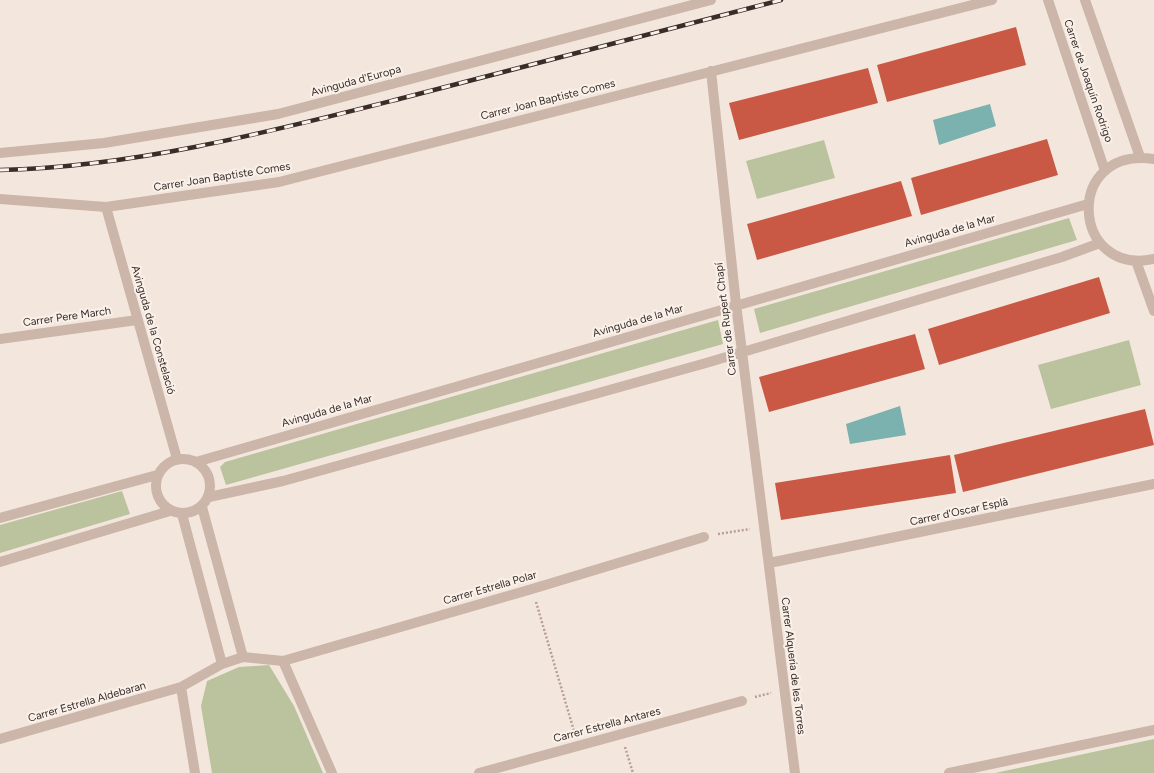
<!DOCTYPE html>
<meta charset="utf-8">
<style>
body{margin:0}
canvas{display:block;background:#f3e7dd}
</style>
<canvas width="1154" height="773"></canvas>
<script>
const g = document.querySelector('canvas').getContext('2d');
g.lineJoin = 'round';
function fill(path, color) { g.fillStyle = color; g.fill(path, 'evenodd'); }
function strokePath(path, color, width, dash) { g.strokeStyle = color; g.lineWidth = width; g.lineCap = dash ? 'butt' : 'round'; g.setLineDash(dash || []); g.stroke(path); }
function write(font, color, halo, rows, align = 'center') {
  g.font = font + ' Figtree,sans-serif'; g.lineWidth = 4; g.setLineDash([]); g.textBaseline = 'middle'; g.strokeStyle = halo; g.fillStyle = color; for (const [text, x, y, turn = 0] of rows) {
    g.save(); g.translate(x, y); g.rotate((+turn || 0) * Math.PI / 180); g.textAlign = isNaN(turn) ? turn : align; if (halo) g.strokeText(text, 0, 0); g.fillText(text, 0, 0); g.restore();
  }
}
fill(new Path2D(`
 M824,140L835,178L757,199L746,161Z
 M1069,218L1077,240L760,333L754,309Z
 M718,320L723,344L226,485L220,467L225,462Z
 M1129,340L1141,385L1051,409L1038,365Z
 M122,491L130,514L0,553V525Z
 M269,665L294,706L323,773H212L201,706L207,681L239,667Z
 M1154,739V773H995Z`), '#bac39d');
fill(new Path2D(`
 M990,104L996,126L939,145L933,120Z
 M900,406L906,435L850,444L846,424Z`), '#7bb1ae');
fill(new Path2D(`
 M1016,27L1026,65L887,102L877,65Z
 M868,68L878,103L739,140L729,103Z
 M1047,139L1058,175L921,215L911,178Z
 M901,181L912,216L757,260L747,224Z
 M1099,277L1110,313L939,365L928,329Z
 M915,334L925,369L769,412L759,377Z
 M1145,409L1154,445L963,492L954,455Z
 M950,455L956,493L781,520L775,483Z`), '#c95945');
strokePath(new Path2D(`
 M718,534L750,529
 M536,602L574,731
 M755,697L771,693
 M625,747L633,773`), '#b89f93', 2.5, [2, 2]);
strokePath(new Path2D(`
 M1048,0L1105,171
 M1085,0L1140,157
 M711,71L736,304L795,773
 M0,153L104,143L278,114L711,0
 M1154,159C1063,146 1071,277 1154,259
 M0,199L106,207L279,182L992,0
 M106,207L177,459
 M1136,261L1154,311
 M0,339L137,320
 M156 486a27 27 0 1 1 54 0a27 27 0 1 1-54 0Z
 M196,462L1088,204
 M209,497L283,481L706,363L1062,257L1100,243
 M202,507L243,657
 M182,514L222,664
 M0,518L157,475
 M0,562L170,511
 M769,563L1154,484
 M283,661L332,773
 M0,739L181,687
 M195,773L181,687L222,664L243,657L283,661L532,589L704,537
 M479,773L742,701
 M949,773L1154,730`), '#ccb5a9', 10);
const rail = new Path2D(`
 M0,170C135,167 273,131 403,98C529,65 655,33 781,0`);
strokePath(rail, '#392c29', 4.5);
strokePath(rail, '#faf1ea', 3, [9]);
write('11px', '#392c29', '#faf1ea', [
 ["Avinguda d'Europa",356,81,-15],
 ["Carrer de Joaquín Rodrigo",1088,81,71],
 ["Carrer Joan Baptiste Comes",548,100,-14],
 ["Carrer Joan Baptiste Comes",222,177,-9],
 ["Avinguda de la Mar",950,231,-16],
 ["Carrer Pere March",67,317,-8],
 ["Carrer de Rupert Chapí",726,319,-97],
 ["Avinguda de la Mar",638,321,-16],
 ["Avinguda de la Constelació",153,330,74],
 ["Avinguda de la Mar",327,411,-16],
 ["Carrer d'Oscar Esplà",959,512,-12],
 ["Carrer Estrella Polar",490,588,-16],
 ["Carrer Alqueria de les Torres",793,666,83],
 ["Carrer Estrella Aldebaran",87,702,-16],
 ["Carrer Estrella Antares",607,725,-15]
]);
</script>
